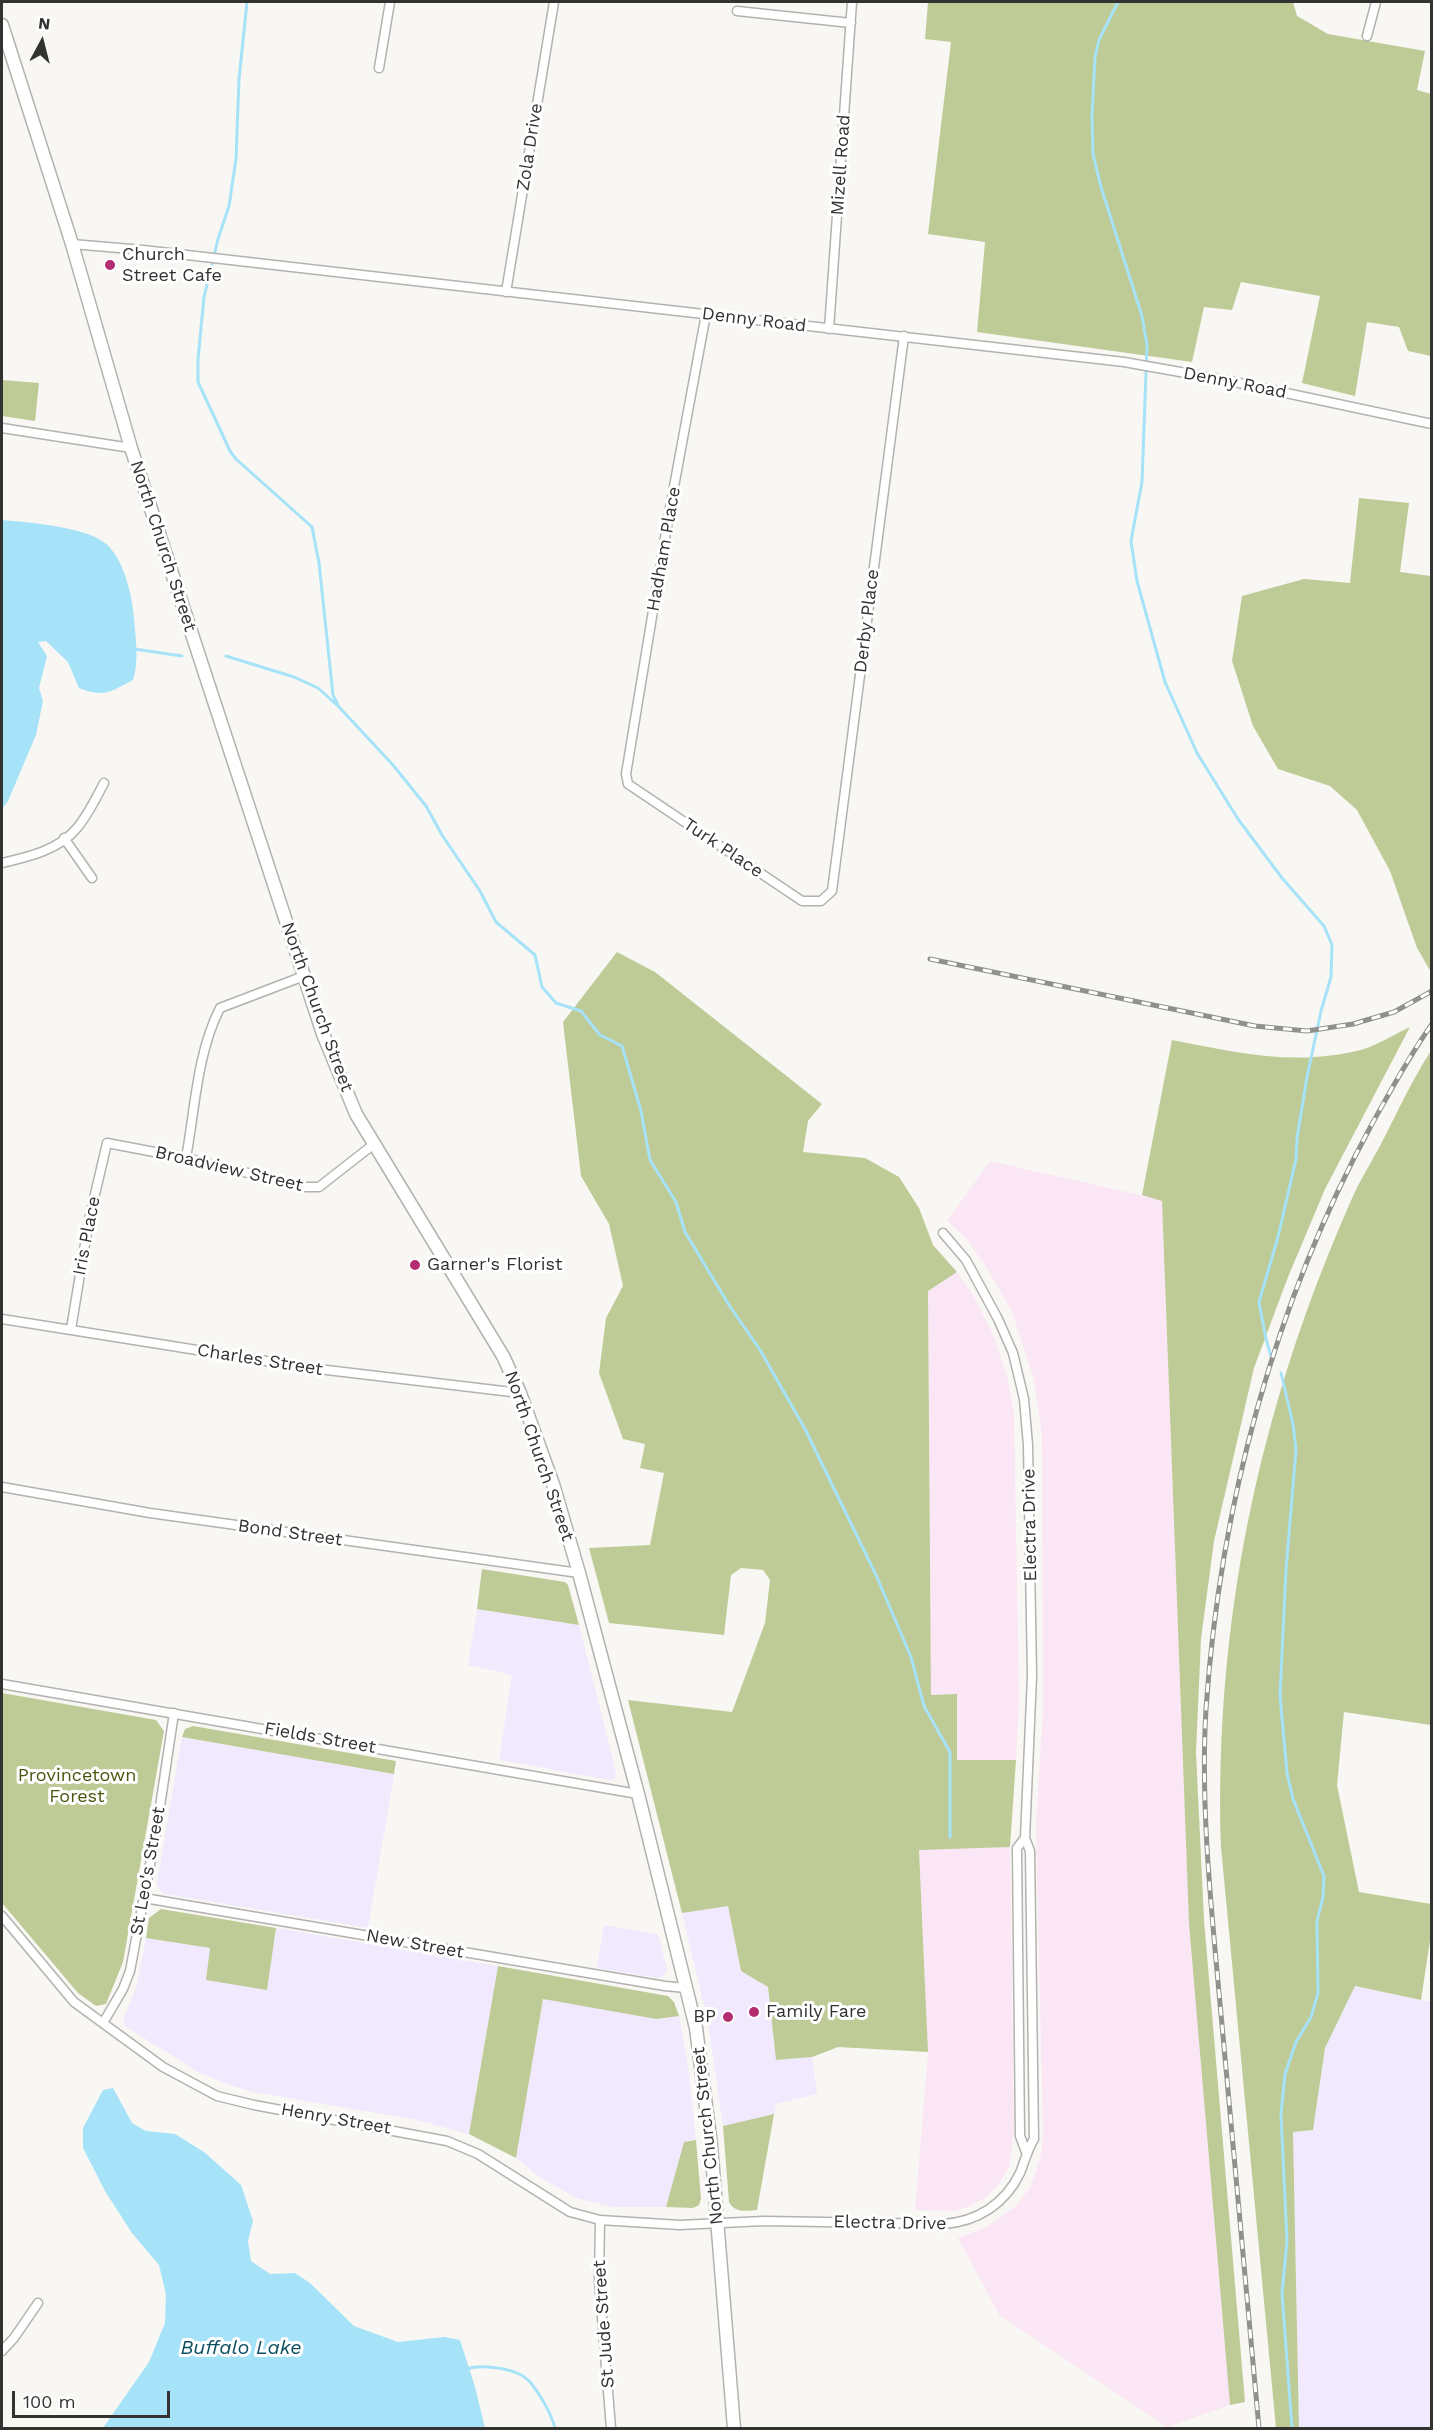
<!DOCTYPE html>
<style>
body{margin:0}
#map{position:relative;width:1433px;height:2430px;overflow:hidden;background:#f8f7f3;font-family:"Work Sans",sans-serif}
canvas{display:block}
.frame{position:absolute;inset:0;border:3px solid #323231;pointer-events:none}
.north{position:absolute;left:12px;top:12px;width:60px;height:60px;-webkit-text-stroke:4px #fff;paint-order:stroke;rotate:7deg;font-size:16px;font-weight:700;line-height:24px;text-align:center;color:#323231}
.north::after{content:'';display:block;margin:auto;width:21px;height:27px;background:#323231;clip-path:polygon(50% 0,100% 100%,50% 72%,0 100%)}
.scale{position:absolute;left:12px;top:2391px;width:158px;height:27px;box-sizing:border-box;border:3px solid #323231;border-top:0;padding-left:8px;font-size:18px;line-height:21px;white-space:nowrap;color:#323231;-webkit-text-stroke:4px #fff;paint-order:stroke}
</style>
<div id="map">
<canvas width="1433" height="2430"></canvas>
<div class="frame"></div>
<div class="north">N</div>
<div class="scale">100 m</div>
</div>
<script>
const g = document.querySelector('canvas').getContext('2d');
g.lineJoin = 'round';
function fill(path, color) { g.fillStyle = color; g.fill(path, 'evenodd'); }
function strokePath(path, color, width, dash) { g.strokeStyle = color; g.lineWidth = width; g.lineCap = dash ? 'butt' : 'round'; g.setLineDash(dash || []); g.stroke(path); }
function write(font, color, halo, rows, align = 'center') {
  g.font = font + ' "Work Sans",sans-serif'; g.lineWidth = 6; g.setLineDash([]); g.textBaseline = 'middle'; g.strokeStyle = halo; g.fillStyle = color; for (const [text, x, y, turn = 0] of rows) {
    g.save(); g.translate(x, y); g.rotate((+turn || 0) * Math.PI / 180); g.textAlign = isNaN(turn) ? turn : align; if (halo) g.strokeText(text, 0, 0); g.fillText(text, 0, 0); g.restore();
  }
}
fill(new Path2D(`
 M477,1609L579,1625L616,1773L615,1778L610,1780L499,1760L512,1675L468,1665Z
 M182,1737L394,1774L368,1928L164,1894L159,1889L157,1883Z
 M728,1905L741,1971L768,1987L776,2060L812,2057L817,2094L776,2104L774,2114L723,2126L708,2022L682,1913Z
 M604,1925L658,1934L667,1969L664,1976L658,1978L597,1968Z
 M276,1928L498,1966L469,2134L413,2119L254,2092L226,2084L198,2072L125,2026L123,2020L136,1988L146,1938L211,1948L267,1990Z
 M1355,1986L1431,2002V2428H1299L1293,2132L1313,2130L1325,2048Z
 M543,1999L656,2019L679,2016L688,2065L696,2140L684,2142L666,2207H612L577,2198L539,2177L516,2158Z`), '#f1e9fe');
fill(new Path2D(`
 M990,1161L1162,1200L1189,1924L1230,2405L1167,2427L1000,2316L958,2238L985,2228L1016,2206L1031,2186L1041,2156L1043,2134L1036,1824L1043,1711L1042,1435L1034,1380L1012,1312L987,1268L965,1237L947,1221Z
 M957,1272L974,1297L993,1334L1007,1376L1014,1413L1019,1699L1016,1760L957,1761V1694L931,1695L928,1291Z
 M1010,1847L1014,2132L1009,2167L999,2184L985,2198L968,2207L954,2211L915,2210L928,2052L919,1849Z`), '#fbe6f6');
fill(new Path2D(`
 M928,2H1293L1297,16L1328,34L1425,51L1417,90L1431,94V356L1408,351L1399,327L1367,322L1355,396L1302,383L1320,296L1241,282L1232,310L1204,307L1192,362L977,332L985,242L928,234L951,42L925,39Z
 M2,380L39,383L35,421L2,416Z
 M1359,498L1409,503L1400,572L1431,576V972L1417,948L1390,871L1357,810L1330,786L1278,769L1253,726L1232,661L1242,596L1304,579L1350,583Z
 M617,952L655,972L822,1104L808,1121L803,1152L865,1158L899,1177L919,1208L933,1245L957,1272L928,1291L931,1695L957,1694V1760H1016L1010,1847L919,1850L928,2052L838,2047L812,2057L776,2060L768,1987L741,1971L728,1906L682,1913L628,1700L732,1712L765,1623L770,1580L763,1570L741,1568L731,1575L724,1635L609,1623L589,1548L650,1545L664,1473L640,1468L645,1444L623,1439L599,1373L606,1318L623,1286L609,1224L581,1176L563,1022Z
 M1410,1027L1325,1189L1288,1277L1254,1368L1214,1541L1201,1639L1196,1752L1204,1920L1245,2402L1230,2405L1189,1924L1162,1201L1142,1195L1172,1040C1239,1053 1296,1067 1364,1049C1379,1044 1395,1034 1410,1027Z
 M1431,1051V1725L1344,1712L1337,1785L1359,1892L1431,1904V1934L1421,2000L1355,1986L1325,2048L1313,2130L1293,2132L1299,2428H1276L1221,1847C1214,1622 1259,1409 1350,1203C1359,1181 1373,1160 1384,1138C1399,1109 1413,1078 1431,1051Z
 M482,1569L565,1582L568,1585L579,1625L477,1609Z
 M2,1693L156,1720L164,1731L123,1962L106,2004L96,2006L78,1993L2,1903Z
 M193,1726L396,1761L394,1774L182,1737L185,1729Z
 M161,1909L276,1928L267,1990L206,1980L210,1948L146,1938L149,1918Z
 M498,1966L668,1996L674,2002L679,2016L656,2019L543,1999L516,2158L469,2134Z
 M774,2114L757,2210C746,2211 735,2213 729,2202L723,2126Z
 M696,2140L701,2199L699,2205L693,2208L666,2207L684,2142Z`), '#bfcb97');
fill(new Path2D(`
 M2,520C27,522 86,527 105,543C124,558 133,598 134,620C136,641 139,661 133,680C110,692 104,698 79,688L68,662L46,641L38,642L47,656L39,688L43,701L36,735L8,801L2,809Z
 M113,2088L132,2123L146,2131L175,2134L204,2152L241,2185L253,2221L248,2241L251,2261L270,2274L295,2273L310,2283L354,2326L398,2342L444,2337L460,2340L475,2387L485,2428H103L149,2362L165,2323L166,2294L159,2265L132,2233L105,2191L83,2148V2128L103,2090Z`), '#a6e2f8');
strokePath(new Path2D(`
 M247,2L239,79L236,159L229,206L218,239L204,297L198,359V382L230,451L236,459L312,527L319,563L333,695L338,705
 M1118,2L1099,40L1095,57L1092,117L1093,154L1101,187L1142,316L1147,345L1142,482L1131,541L1137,581L1165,682L1197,753L1238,819L1282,878L1324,926L1332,945L1331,977L1321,1011L1307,1077L1297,1138L1296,1159L1278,1237L1259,1302L1266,1339L1271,1356
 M134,649L182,656
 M226,656L294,677L318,688L339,707L393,765L426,806L442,835L480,891L496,922L535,955L542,987L556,1003L581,1011L600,1035L622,1046L641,1111L650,1160L676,1202L685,1232L729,1305L760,1350L805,1429L876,1575L911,1657L924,1706L950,1752V1837
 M1281,1373L1293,1424L1296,1450L1286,1570L1280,1695L1287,1773L1293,1799L1324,1876L1323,1897L1317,1921L1318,1993L1311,2017L1296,2042L1285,2074L1281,2114L1287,2241L1282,2293L1292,2428
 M466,2369C483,2364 518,2368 530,2382C540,2394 551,2413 555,2428`), '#a6e2f8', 3);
const street = new Path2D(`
 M737,11L851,23
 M1367,36L1376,2
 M379,68L390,2
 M72,244L143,250L1124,362L1225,380L1432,424
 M506,292L554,2
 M706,314L670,508L626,774L628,784L802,901H821L832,891L904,336
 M829,329L852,2
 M2,428L131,448
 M64,838L92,878
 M2,863C28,857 59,850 77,828C88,815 96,798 104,783
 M186,1158C195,1109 197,1053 220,1008L304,976
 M2,1319L310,1368L520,1393
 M71,1329L89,1220L107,1143L186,1158L306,1187H319L374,1144
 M2,1487L150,1513L579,1573
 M2,1684L638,1794
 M1025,1838L1017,1848L1020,2136L1026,2152
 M144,1898L665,1986L686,1988
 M2,1916L74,2002L163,2067L217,2096L254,2105L447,2141L478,2154L570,2212L600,2220L680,2225L764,2221L943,2224C977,2222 1005,2204 1020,2173C1025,2161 1027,2150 1034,2139L1030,1851L1025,1838L1032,1676L1028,1445L1024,1399L1013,1353L998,1319L966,1260L943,1233
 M103,2023L123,1989L130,1971L156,1833L174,1713
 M600,2220L599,2281L611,2428
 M2,2351L14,2338L38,2303`);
const secondary = new Path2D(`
 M2,25L72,244L131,448L323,1034L356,1114L503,1356L520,1393L553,1484L579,1573L638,1794L696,2028L711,2145L734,2428`);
strokePath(street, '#b3b2ae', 11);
strokePath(secondary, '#b3b2ae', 15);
strokePath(street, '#fff', 8);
strokePath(secondary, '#fff', 12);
const rail = new Path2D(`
 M930,959L1255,1026L1307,1031L1353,1024L1394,1012L1432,991
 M1259,2428C1246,2290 1234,2152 1221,2014C1212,1915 1200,1808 1206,1709C1220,1505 1274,1304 1372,1124C1391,1090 1409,1056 1432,1024`);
strokePath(rail, '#90908d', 5);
strokePath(rail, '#fff', 3, [9]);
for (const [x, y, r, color] of [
 [110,265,6,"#b42d70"],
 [415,1265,6,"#b42d70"],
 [754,2012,6,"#b42d70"],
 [728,2017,6,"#b42d70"]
]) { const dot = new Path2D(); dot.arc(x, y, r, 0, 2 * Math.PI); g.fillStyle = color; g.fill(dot); strokePath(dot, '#fff', 2); }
write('18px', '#323231', '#fff', [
 ["Zola Drive",530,147,-81],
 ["Mizell Road",841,165,-86],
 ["Denny Road",754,320,7],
 ["Denny Road",1235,383,11],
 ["North Church Street",163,546,72],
 ["Hadham Place",664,549,-80],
 ["Derby Place",867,621,-83],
 ["Turk Place",723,848,34],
 ["North Church Street",317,1007,70],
 ["Broadview Street",229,1169,13],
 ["Iris Place",87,1236,-79],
 ["Charles Street",260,1360,9],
 ["North Church Street",539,1456,71],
 ["Electra Drive",1030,1525,-91],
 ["Bond Street",290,1533,8],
 ["Fields Street",320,1738,10],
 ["St Leo's Street",148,1871,-80],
 ["New Street",415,1944,10],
 ["Henry Street",336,2119,10],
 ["North Church Street",708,2136,-96],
 ["Electra Drive",890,2223,1],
 ["St Jude Street",604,2324,-94]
]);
write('18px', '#323231', '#fff', [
 ["Church",122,255],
 ["Street Cafe",122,276],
 ["Garner's Florist",427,1265],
 ["Family Fare",766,2012],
 ["BP",716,2017,"right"]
], 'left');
write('18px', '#4a550f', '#fff', [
 ["Provincetown",77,1776],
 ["Forest",77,1797]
]);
write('italic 20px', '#0c4e61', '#fff', [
 ["Buffalo Lake",241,2348]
]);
</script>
